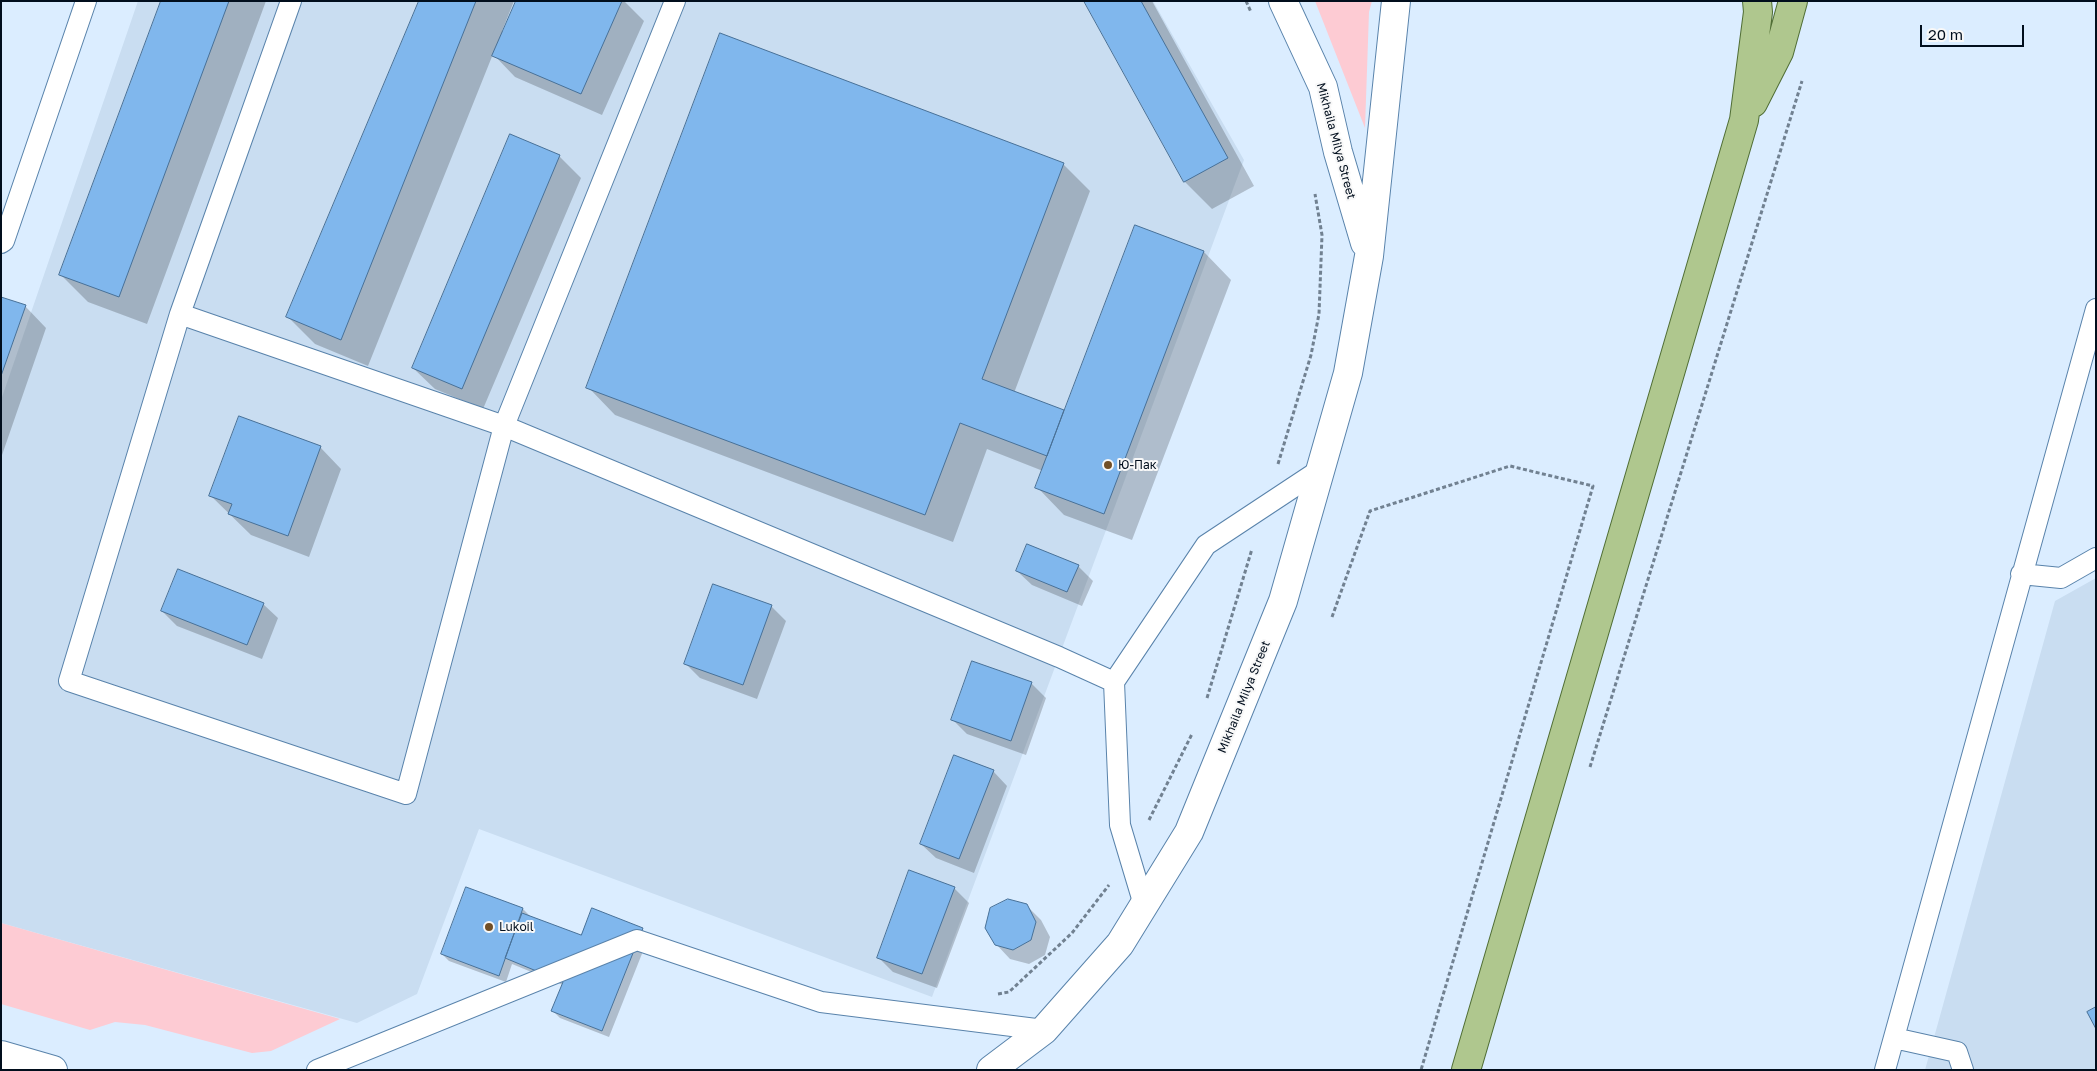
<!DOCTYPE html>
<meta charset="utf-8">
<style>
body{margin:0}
#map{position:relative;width:2097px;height:1071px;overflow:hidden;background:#dbedff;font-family:"Golos Text",sans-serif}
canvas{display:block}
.frame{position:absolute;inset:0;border:2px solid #010e1d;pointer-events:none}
.scale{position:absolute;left:1920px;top:25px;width:104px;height:22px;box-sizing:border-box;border:2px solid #010e1d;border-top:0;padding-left:6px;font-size:15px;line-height:18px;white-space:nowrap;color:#010e1d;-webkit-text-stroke:4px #f8f8f8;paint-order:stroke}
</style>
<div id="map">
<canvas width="2097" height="1071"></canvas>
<div class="frame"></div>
<div class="scale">20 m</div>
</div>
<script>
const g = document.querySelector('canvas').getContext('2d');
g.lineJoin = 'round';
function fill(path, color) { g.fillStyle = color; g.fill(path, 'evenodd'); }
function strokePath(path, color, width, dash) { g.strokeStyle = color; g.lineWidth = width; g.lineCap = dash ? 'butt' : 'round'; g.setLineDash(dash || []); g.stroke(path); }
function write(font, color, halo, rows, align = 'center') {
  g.font = font + ' "Golos Text",sans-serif'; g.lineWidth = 4; g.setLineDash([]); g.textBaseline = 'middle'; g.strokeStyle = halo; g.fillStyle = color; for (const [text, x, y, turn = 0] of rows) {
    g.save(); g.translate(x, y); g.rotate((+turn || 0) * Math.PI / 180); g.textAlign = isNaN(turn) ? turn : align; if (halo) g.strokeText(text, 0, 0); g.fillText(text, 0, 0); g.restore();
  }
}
fill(new Path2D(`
 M138,1H1153L1244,160L932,997L479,829L417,994L357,1023L1,923V400Z
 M2096,578V1070H1925L2055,601Z`), '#c9ddf1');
fill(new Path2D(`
 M1315,1H1372L1369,12L1365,128Z
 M1,923L340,1019L271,1051L252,1053L145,1025L115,1022L90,1030L1,1004Z`), '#fdcbd3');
fill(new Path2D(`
 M162,1H266L147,324L88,302L61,275Z
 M421,1H514L502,31H504L518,1H624L644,21L602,115L515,77L493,54L368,366L315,344L288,317Z
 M1086,1H1152L1254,186L1212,209L1185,182Z
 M559,156L581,178L483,409L435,389L413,368Z
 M1063,164L1090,191L1014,393L1065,412L1136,227L1204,252L1231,280L1132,540L1064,515L1037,487L1043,471L987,449L953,542L615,415L588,387Z
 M1,298L25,306L46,328L1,458Z
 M320,447L341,469L309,557L251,535L211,496Z
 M1078,566L1093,581L1082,606L1032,585L1017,571Z
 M263,604L278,618L262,659L177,626L162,611Z
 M771,606L786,621L757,699L700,678L685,663Z
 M1031,683L1046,698L1026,755L967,734L953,720Z
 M993,771L1007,786L974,873L936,858L921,844Z
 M466,888L523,909L530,916L582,936L642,929L649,936L609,1037L560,1018L553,1011L563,985L512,964L506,982L449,961L442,954Z
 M954,888L969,903L937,988L893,972L878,957Z
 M1026,905L1041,920L1050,937L1045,955L1029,964L1010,959L996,944Z`), '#0003');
const building = new Path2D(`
 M161,1H229L119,297L59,275Z
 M419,1H476L341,340L286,317Z
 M516,1H622L581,94L492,56Z
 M1084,1H1141L1228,158L1184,182Z
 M720,33L1064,163L982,379L1064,410L1047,456L960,423L925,515L586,388Z
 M510,134L560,155L462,389L412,368Z
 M1135,225L1204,251L1104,514L1035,488Z
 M1,297L26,305L1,376Z
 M239,416L321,446L288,536L228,514L232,504L209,496Z
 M1027,544L1079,565L1067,592L1016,571Z
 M178,569L264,603L247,645L161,611Z
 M713,584L772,605L743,685L684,664Z
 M972,661L1032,682L1011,741L951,720Z
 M954,755L994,770L959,859L920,844Z
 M909,870L955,887L922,974L877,958Z
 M466,887L523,908L499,976L441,954Z
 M1008,899L1027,904L1036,922L1031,940L1013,950L995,945L985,928L990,908Z
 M592,908L643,928L602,1031L551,1011L563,982L505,958L522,913L581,935Z
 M2096,1007V1029L2087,1012Z`);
fill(building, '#80b7ed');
strokePath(building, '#487198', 1);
const lane = new Path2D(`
 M291,1L180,314L69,681L406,794L504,426L675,1
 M1,243L4,241L86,1
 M180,314L504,426L1059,657L1114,682L1206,545L1321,469
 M2021,574L2061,578L2096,558
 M1114,682L1120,825L1144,905
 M1894,1038L1957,1052L1963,1070
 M317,1070L637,940L821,1002L1044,1030
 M1885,1070L2096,309`);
const secondary = new Path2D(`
 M1283,1L1323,87L1338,152L1365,243
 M1,1055L53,1070
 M991,1070L1044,1030L1120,944L1189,832L1283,601L1348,373L1369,256L1396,1`);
const primary = new Path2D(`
 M1753,103L1779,52L1793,1
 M1466,1070L1744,120L1758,12L1757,1`);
strokePath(lane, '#5983ab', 22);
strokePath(secondary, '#5983ab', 30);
strokePath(primary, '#506e35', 30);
strokePath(new Path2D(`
 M1246,1L1251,12
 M1278,464L1311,355L1319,314L1322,235L1315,194
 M1332,617L1370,511L1510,466L1593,486L1421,1070
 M1207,698L1252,549
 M1590,767L1802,81
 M1149,820L1192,734
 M998,994L1009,992L1072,933L1109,885`), '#718191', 3, [4, 2.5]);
strokePath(lane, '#fff', 20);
strokePath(secondary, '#fff', 28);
strokePath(primary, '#afc78e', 28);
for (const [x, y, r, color] of [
 [1108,465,5,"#714f27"],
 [489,927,5,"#714f27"]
]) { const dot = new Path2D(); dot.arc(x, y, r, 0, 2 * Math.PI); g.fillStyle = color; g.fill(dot); strokePath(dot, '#f8f8f8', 2); }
write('12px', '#010e1d', '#f8f8f8', [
 ["Mikhaila Milya Street",1336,141,75],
 ["Mikhaila Milya Street",1244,697,-68]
]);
write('12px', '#010e1d', '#f8f8f8', [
 ["Ю-Пак",1118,465],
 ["Lukoil",499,927]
], 'left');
</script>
